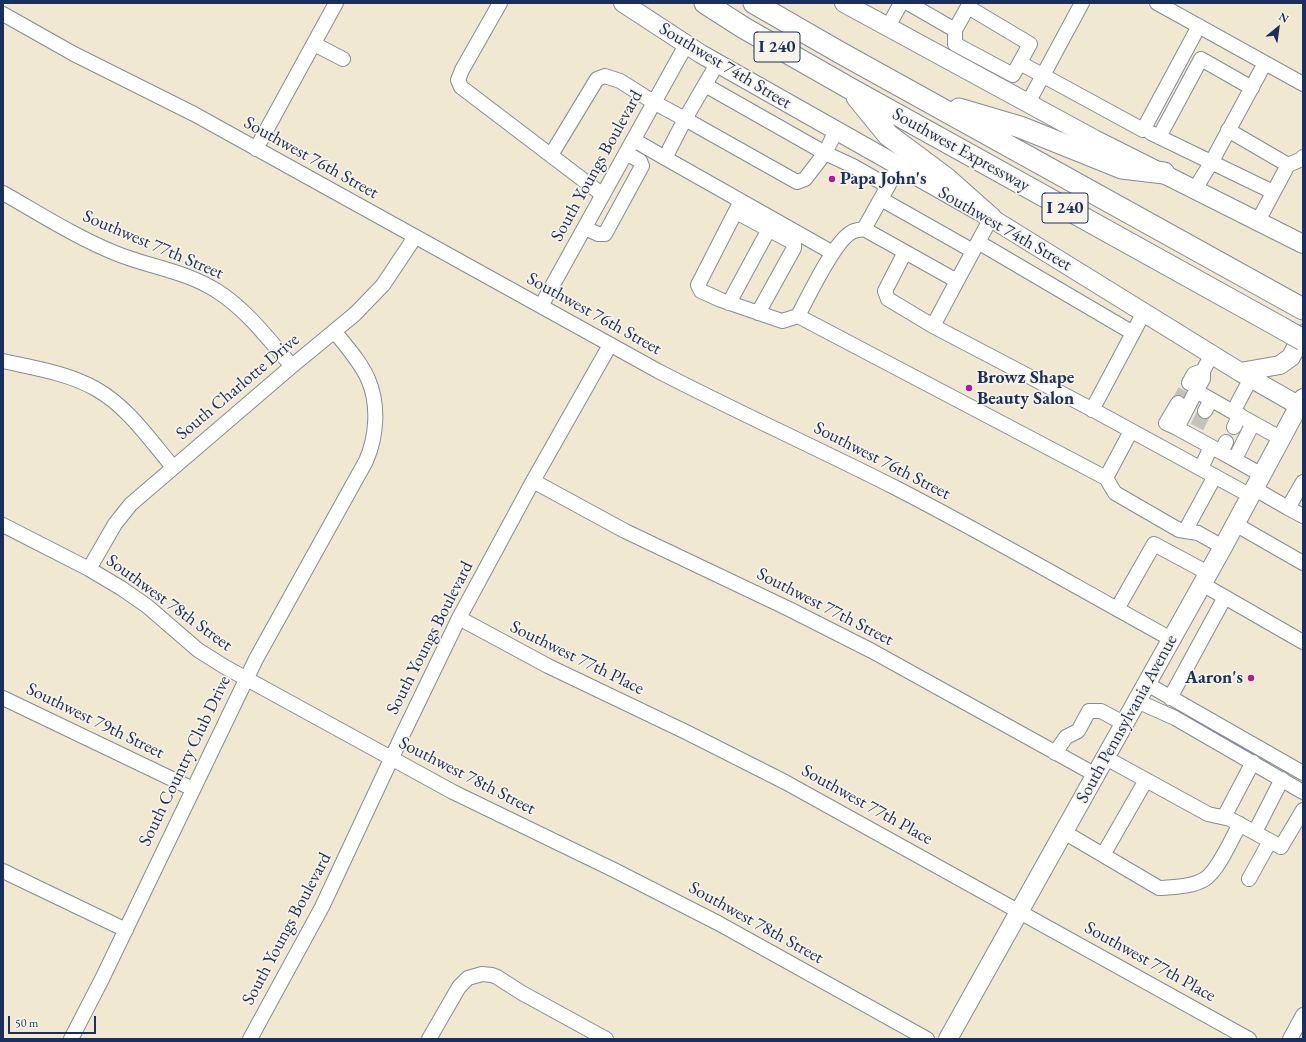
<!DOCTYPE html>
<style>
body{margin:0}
#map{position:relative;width:1306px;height:1042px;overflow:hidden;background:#f0e8d0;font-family:"EB Garamond",serif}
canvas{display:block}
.frame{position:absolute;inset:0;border:4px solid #1b2f5e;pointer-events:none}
.north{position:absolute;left:1258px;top:8px;width:40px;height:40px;-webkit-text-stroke:3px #f7f3e8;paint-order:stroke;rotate:29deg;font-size:11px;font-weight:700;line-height:16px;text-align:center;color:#1b2f5e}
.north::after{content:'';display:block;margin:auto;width:14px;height:18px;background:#1b2f5e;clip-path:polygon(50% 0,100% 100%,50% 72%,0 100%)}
.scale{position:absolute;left:8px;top:1016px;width:88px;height:18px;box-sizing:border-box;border:2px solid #1b2f5e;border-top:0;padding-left:5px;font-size:12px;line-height:14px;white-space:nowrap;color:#1b2f5e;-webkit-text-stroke:3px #f7f3e8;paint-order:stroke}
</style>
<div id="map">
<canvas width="1306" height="1042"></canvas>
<div class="frame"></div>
<div class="north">N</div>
<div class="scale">50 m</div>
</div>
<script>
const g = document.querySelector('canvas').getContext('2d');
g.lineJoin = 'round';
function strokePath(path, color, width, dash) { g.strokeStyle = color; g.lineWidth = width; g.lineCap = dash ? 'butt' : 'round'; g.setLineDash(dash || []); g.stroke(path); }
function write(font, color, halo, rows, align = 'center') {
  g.font = font + ' "EB Garamond",serif'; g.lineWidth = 3.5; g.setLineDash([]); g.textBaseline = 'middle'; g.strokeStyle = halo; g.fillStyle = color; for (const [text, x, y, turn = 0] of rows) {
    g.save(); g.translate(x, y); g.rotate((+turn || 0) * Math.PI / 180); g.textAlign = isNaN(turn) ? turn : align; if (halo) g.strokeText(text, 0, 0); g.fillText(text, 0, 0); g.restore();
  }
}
strokePath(new Path2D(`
 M1178,403L1189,383
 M1197,427L1205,411`), '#c5c3b9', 14, [14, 7]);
const minor = new Path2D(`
 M500,3L462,70L458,80L461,87L603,195
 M908,3L955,30L970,3
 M1157,3L1303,84
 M3,14L74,54L194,114L658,371C737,412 817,448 896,488C989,536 1080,589 1171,639
 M888,27L901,3
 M955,30V44L1013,75L1030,44L968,7
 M314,44L343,59
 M1020,63L1143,130L1199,26
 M705,85L825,153L836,131
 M1028,103L1082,3
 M1228,130L1288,165
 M1151,133L1273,192
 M1159,137L1201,59L1252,88
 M634,140L665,158L685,119L797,182L805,179L825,153L853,166L888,186L898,167
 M256,149L336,3
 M551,155L597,79L605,76L620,81L655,103L685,119L717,64
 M665,158L833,253
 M888,186L864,229L957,281L991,218
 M1195,189L1211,163L1265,63
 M3,193C40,214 76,237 115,253C149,267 186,271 217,291C247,310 269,340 292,366
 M881,199L973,251
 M741,201L698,285L701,291L721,300L782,321L798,316
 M736,212L794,243V248L758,313
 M1258,221L1288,165L1302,159L1303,157
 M585,228L598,234H605L642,166L640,161L626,153
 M864,229C860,230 855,230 852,232C835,240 808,297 798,316L1106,478
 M978,242L1133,333L1144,312
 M905,252L885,291L888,299L933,326
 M957,281L933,326L1097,412L1251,496
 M729,303L769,229
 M541,306L686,45
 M1212,354L1203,371V379L1196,391L1233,412
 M3,361C34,368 68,373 96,389C128,407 150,440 173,467
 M1251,378L1233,412L1282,439
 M1189,383L1194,374L1203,371
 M1196,391L1177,428L1221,452
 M1092,410L1133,333
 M1205,411L1211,400
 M1234,427L1240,415
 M1177,428L1166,423L1178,403
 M1131,431L1106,478L1115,493L1179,530L1198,533L1223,547
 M1226,442L1221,452L1262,475
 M1235,459L1253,423
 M1201,468L1211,447
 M533,481L625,531L789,609L872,651L1096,775
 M1255,489L1288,508L1303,482
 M1288,508L1303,516
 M1235,524L1303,563
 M3,525L89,569L121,588L147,606L198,650L225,667L453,792L614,870L718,923L927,1039
 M1185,531L1215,476
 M89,569L115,524L131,504L292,366L355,314L383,285L415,237
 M1202,584L1303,642
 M1117,609L1154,544L1208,573
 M459,618L548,666L688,733L785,782L1249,1039
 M1147,684L1303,773
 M3,698L193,789
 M1170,698L1225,597
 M1137,701L1175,718L1303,792
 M1055,753L1066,737L1078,731L1089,711H1101L1125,724
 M1106,758L1208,814L1230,819L1281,847L1303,810
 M1224,817L1253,762
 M1064,832L1159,888C1174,887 1192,887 1205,879C1218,871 1232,838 1240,824
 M1255,832L1282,779
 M1103,855L1146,780
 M3,871L126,930
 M1249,879L1270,841
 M71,1039L102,979L256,659L366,461C377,436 379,404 368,379C360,361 346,346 334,331
 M250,1039L322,907L401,738L459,618L533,481L610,345
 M429,1039L459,987L468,978L482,974L492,975L497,977L522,993L606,1039
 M1290,1039L1303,1015`);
const major = new Path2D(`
 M623,3L701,54L991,218L1240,372L1303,408
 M844,3L1094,139L1303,244
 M1240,372L1280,365L1291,357L1303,334
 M948,1039L1223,547L1303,398`);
const highway = new Path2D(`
 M705,3L744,28L851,89L1280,327
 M754,3L839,52L1303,309
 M857,97L888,135L947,179L991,218
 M959,109L1020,127L1122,168L1164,173`);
strokePath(minor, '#868c97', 16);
strokePath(major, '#868c97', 20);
strokePath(highway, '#868c97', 23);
strokePath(minor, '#fff', 14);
strokePath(major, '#fff', 18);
strokePath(highway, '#fff', 21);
const highwayBridge = new Path2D(`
 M1280,327L1303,340`);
strokePath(highwayBridge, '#868c97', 23, []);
strokePath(highwayBridge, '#fff', 21);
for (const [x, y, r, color] of [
 [832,179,4,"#b5179e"],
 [969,388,4,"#b5179e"],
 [1251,678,4,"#b5179e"]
]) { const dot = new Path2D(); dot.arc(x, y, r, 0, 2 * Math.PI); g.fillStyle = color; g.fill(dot); strokePath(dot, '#f7f3e8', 1.5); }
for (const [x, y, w] of [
 [777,47,46],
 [1065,208,46]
]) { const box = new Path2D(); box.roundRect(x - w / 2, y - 15, w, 30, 3); g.fillStyle = '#f7f3e8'; g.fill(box); strokePath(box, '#1b2f5e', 1); }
write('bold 17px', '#1b2f5e', null, [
 ["I 240",777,47],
 ["I 240",1065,208]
]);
write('18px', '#1b2f5e', '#f7f3e8', [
 ["Southwest 74th Street",725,66,31],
 ["Southwest Expressway",961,150,29],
 ["Southwest 76th Street",311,158,29],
 ["South Youngs Boulevard",597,166,-61],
 ["Southwest 74th Street",1005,229,30],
 ["Southwest 77th Street",153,245,23],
 ["Southwest 76th Street",594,314,29],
 ["South Charlotte Drive",238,387,-40],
 ["Southwest 76th Street",882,461,27],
 ["Southwest 78th Street",169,603,36],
 ["Southwest 77th Street",825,607,27],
 ["South Youngs Boulevard",430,638,-63],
 ["Southwest 77th Place",577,658,26],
 ["South Pennsylvania Avenue",1127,719,-61],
 ["Southwest 79th Street",95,721,26],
 ["South Country Club Drive",185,761,-64],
 ["Southwest 78th Street",467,776,27],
 ["Southwest 77th Place",867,805,29],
 ["Southwest 78th Street",756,923,29],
 ["South Youngs Boulevard",287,929,-62],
 ["Southwest 77th Place",1150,962,29]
]);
write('bold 18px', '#1b2f5e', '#f7f3e8', [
 ["Papa John's",840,179],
 ["Browz Shape",977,378],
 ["Beauty Salon",977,399],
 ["Aaron's",1243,678,"right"]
], 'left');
</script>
